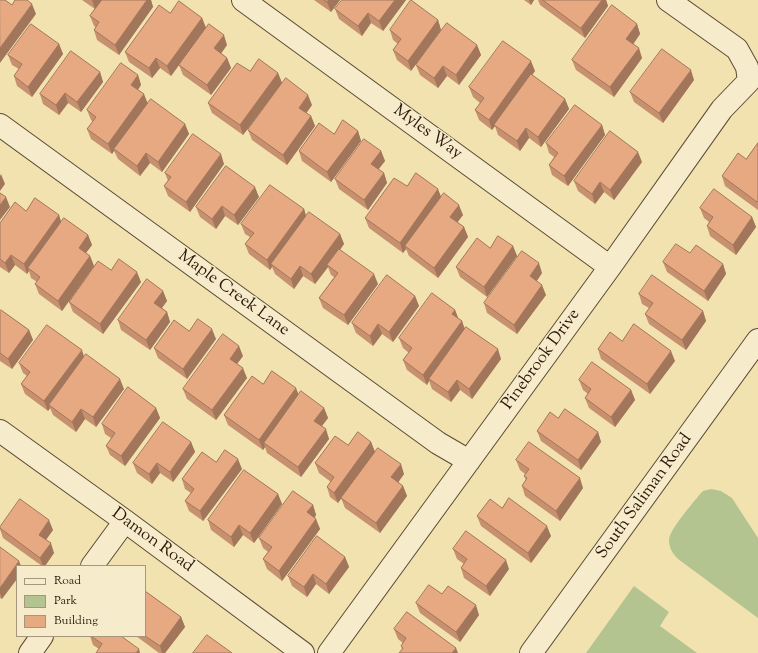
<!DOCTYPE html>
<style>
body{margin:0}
#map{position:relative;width:758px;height:653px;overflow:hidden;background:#f1e2b0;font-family:"Sorts Mill Goudy",serif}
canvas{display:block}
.legend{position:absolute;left:16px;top:565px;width:130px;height:72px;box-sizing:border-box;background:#f6eccc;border:1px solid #a5977e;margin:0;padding:5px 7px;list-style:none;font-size:12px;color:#2b1709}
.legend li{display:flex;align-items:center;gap:8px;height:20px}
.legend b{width:20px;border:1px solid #a5977e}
</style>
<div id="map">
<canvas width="758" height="653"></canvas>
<ul class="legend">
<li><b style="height:5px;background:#f6eccc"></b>Road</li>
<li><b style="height:11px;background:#b4c490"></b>Park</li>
<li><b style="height:11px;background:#e7a982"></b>Building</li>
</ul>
</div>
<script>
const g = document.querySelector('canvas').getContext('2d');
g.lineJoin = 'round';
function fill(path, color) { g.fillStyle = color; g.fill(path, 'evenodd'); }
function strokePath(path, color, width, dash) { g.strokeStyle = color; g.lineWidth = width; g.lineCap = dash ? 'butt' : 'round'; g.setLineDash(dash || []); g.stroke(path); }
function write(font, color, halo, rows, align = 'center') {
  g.font = font + ' "Sorts Mill Goudy",serif'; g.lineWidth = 3; g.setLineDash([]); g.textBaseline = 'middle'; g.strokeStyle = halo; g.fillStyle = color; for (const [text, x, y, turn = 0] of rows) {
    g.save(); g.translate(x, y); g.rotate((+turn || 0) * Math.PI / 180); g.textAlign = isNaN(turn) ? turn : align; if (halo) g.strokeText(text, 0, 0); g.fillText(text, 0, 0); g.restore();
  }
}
fill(new Path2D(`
 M711,489L721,491L732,498L758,538V618L678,559C673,554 669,548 669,540C669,530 693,503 700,494L703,491Z
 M634,586L669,612L660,626L697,653H586Z`), '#b4c490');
const minor = new Path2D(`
 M243,0L610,267
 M0,125L438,443L469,461
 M0,431L125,521L303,653
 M92,566L125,521
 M30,653L42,636
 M329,653L610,267L722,109L749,81L747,67L737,49L668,0`);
const tertiary = new Path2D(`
 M531,653L758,340`);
strokePath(minor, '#5c4a33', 24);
strokePath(tertiary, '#5c4a33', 24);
strokePath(minor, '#f6eccc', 22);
strokePath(tertiary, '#f6eccc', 22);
fill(new Path2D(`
 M82,0H151L153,7L119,55L97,40L94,30L96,27L94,26L90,16L95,9Z
 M314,0H340L331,12Z
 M406,0L383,31L371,23L362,36L339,19L335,9Z
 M524,0H534L531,5Z
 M538,0H606L608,6L585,38L540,5Z
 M170,13L202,18L206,28L171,76L160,68L152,78L129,62L125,52Z
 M438,20L441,30L411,71L397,60L393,50L398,44L393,40L390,30Z
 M637,24L640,34L633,44L642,58L614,97L576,70L572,60Z
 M59,44L63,54L32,97L17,86L14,76L19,69L12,65L8,55Z
 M227,45L221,53L227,58L231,68L211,95L183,75L179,65Z
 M477,45L481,55L459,85L447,76L438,88L420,75L416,65Z
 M250,71L278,73L282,83L243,135L212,113L208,103Z
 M535,71L532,75L565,99L569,109L541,147L529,138L520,151L498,135L495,126L492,130L479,120L475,110L480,103L473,97L469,87Z
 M100,72L103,82L81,112L68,103L59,115L43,104L40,94Z
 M138,75L141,85L138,90L148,103L185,124L189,134L162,172L150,163L140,176L118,159L114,151L112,154L91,139L87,129L93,122L91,120L87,110Z
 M694,80L663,123L634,102L630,92Z
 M312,105L306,113L311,116L315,126L287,165L252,140L248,130Z
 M602,125L605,135L568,186L552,175L549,165L554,157L549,153L546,143Z
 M358,131L361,141L331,182L302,161L299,151L334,134Z
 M758,143V210L725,186L722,176L746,159Z
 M381,151L385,161L378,169L384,173L387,183L368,210L339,189L335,179Z
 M642,162L614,200L604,192L595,204L578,191L574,181Z
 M224,164L190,212L168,196L164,186L168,181L165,173Z
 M407,186L441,197L463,215L457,222L464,227L468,237L438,278L409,256L406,249L403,253L369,228L365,218Z
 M259,197L238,225L225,216L216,229L200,217L196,207Z
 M700,208L752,217L756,227L736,255L710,236L707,226L709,222L704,218Z
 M304,209L306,216L340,234L344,244L340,250L378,284L348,325L323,308L319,298L334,277L331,275L328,267L315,284L303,276L294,289L275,274L272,267L270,270L249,254L245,244L250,237L245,234L241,224Z
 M26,211L59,215L61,222L88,235L92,245L86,253L90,256L94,266L62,311L39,294L35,284L37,282L31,278L29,271L27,274L15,265L9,273L0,267V223Z
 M513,246L517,256L487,297L460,277L456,267Z
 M663,262L723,264L726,274L708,301L667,272Z
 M111,270L141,282L103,334L73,312L69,302Z
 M542,273L537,281L546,295L517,334L487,313L484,303Z
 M163,291L167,301L162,308L167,312L170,322L150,350L121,330L118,320Z
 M639,294L703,311L706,321L686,350L649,324L645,314L649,308L642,304Z
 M415,296L419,306L393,342L382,334L373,346L356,333L352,323Z
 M455,310L458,318L462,321L465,329L501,359L472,399L460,390L451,402L432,389L429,381L427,385L407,370L403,360L409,353L403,348L399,338Z
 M0,311L29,330L33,340L12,369L0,361Z
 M189,331L216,339L187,379L158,358L154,348Z
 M622,341L675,361L650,394L601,359L598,349Z
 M243,356L237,364L247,378L216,420L187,399L183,389Z
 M84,357L124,389L96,427L85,419L76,432L53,415L50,408L48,411L25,394L21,384L27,376L23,373L19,363Z
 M579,380L631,390L635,400L615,427L589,408L585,398L588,394L583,390Z
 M263,384L298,395L324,408L328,418L322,426L329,439L301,477L267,453L265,447L263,450L228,425L224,415Z
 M156,408L160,418L125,466L110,455L106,446L111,438L105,434L102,424Z
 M558,418L598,432L601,442L581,470L541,441L537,431Z
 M191,442L195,452L173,482L160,473L152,484L137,473L133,463Z
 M371,442L375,452L404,474L398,482L403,486L407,496L380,533L345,508L341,498L338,503L330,497L327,487L331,482L319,473L315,463L348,445Z
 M516,460L583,488L560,521L525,496L522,486L526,480L524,476L525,474L520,470Z
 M216,462L242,469L203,521L189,511L185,501L191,493L185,489L182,479Z
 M278,494L282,504L254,543L243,535L234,547L211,530L208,520Z
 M313,505L316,515L315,517L320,529L282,581L267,569L263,559L268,552L263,548L259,538Z
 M502,508L551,536L531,563L481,526L477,516Z
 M0,527L53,530L46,540L54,553L45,566H42L3,538L0,529Z
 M0,547L2,599L0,598Z
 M453,549L509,569L490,596L464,578L461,568L464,564L457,559Z
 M345,557L349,567L329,594L316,584L307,597L292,586L288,576Z
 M145,591L181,617L185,627L165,653H159L136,636H145Z
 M442,594L479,615L460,642L420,613L416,603Z
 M394,629L458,653L402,649L401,646L403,643L398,639Z
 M90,636H121L99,649L93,645Z`), '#c79170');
fill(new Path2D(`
 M92,0H102L95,9Z
 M147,0H151L153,7L119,55L115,45Z
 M329,0H340L331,12L327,2Z
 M395,0H406L383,31L379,21Z
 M529,0H534L531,5Z
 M602,0H606L608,6L585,38L581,28Z
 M32,4L36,14L0,63V48Z
 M368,13L371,23L362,36L358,26Z
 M202,18L206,28L171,76L167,66Z
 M438,20L441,30L411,71L408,61Z
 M637,24L640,34L630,49L626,39Z
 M224,35L227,45L218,58L214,48Z
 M59,44L63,54L32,97L28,87Z
 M477,45L481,55L459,85L456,75Z
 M639,48L642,58L614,97L610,87Z
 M156,58L160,68L152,78L149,68Z
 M227,58L231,68L211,95L207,85Z
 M531,61L535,71L495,126L494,125L495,126L492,130L489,120Z
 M443,66L447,76L438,88L434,78Z
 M691,70L694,80L663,123L659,113Z
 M100,72L103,82L81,112L77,102Z
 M278,73L282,83L243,135L240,125Z
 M138,75L141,85L134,95L131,85Z
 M65,93L68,103L59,115L56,105Z
 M144,94L148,104L114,149V151L112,154L108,144Z
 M308,95L312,105L303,118L299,108Z
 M565,99L569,109L541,147L538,137Z
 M311,116L315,126L287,165L283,155Z
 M185,124L189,134L162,172L158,162Z
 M602,125L605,135L568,186L564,176Z
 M526,128L529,138L520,151L517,141Z
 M358,131L361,141L331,182L327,172Z
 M381,151L385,161L375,174L371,164Z
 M638,152L642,162L614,200L610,190Z
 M146,153L150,163L140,176L137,166Z
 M221,154L224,164L190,212L186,202Z
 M384,173L387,183L368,210L364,200Z
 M1,174L5,184L0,191V176Z
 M600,182L604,192L595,204L592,194Z
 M255,187L259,197L238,225L234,215Z
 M438,189L442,199L405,246L406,249L403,253L400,243Z
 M6,197L10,207L0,220V205Z
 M459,205L463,215L454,227L450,217Z
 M222,206L225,216L216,229L212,219Z
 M304,209L307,219L271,264L272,267L270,270L267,260Z
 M59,215L62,225L28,268L29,271L27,274L24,264Z
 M752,217L756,227L736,255L733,245Z
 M464,227L468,237L438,278L434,268Z
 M340,234L344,244L328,266L327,265L328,267L315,284L311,274Z
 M88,235L92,245L82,258L79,248Z
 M513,246L517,256L487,297L484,287Z
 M11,255L15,265L9,273L5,263Z
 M90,256L94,266L62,311L58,301Z
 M539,263L542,273L533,286L530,276Z
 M723,264L726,274L708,301L704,291Z
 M300,266L303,276L294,289L291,279Z
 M137,272L141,282L103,334L100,324Z
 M374,274L378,284L348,325L344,315Z
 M542,285L546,295L517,334L514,325Z
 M163,291L167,301L158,313L154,303Z
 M415,296L419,306L393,342L389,332Z
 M455,310L459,320L452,314Z
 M703,311L706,321L686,350L682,340Z
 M167,312L170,322L150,350L146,340Z
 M462,321L465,331L429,379V381L427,385L423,375Z
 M378,324L382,334L373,346L370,336Z
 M212,329L216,339L187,379L183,369Z
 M29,330L33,340L12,369L8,359Z
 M239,346L243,356L233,369L230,359Z
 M498,349L501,359L472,399L469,389Z
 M82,350L85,360L49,405L50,408L48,411L44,401Z
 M671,351L675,361L650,394L647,384Z
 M243,368L247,378L216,420L212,410Z
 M120,379L124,389L96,427L93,417Z
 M457,380L460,390L451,402L448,392Z
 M296,388L300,398L264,443L265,447L263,450L259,440Z
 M631,390L635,400L615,427L611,417Z
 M156,408L160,418L125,466L121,456Z
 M324,408L328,418L318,431L314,421Z
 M81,409L85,419L76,432L72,422Z
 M326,429L329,439L301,477L298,467Z
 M598,432L601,442L581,470L578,460Z
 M191,442L195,452L173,482L170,472Z
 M371,442L375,452L338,503L334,493Z
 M238,459L242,469L203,521L200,511Z
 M157,463L160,473L152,484L149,474Z
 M401,464L404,474L395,487L391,477Z
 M580,478L583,488L560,521L556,511Z
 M403,486L407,496L380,533L376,523Z
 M278,494L282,504L254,543L250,533Z
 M313,505L316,515L311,522L307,512Z
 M316,519L320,529L282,581L279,571Z
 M49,520L53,530L42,545L39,535Z
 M239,525L243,535L234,547L231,537Z
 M547,526L551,536L531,563L528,553Z
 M51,543L54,553L45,566H43L40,558Z
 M345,557L349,567L329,594L326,584Z
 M506,560L509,569L490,596L486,586Z
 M19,561L21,566H17V579L2,599L0,593V588Z
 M313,574L316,584L307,597L304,587Z
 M476,605L479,615L460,642L456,632Z
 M181,617L185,627L165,653H162L160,646Z
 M456,648L458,653H452Z
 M139,649L140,653H136Z`), '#a2765b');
const building = new Path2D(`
 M0,0H5L12,5L15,0H27L32,4L0,48Z
 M102,0H147L115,45L94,30L99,22L90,16Z
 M324,0H329L327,2Z
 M342,0H395L379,21L368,13L358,26L335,9Z
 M411,0L438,20L408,61L393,50L401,39L390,30Z
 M543,0H602L581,28Z
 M179,1L202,18L167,66L156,58L149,68L125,52L159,5L170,13Z
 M612,5L637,24L626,39L639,48L610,87L572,60Z
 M447,23L477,45L456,75L443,66L434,78L416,65Z
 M31,24L59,44L28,87L14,76L22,64L8,55Z
 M209,24L224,35L214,48L227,58L207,85L179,65Z
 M503,41L531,61L489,120L475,110L484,98L469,87Z
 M662,49L691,70L659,113L630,92Z
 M71,51L100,72L77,102L65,93L56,105L40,94Z
 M259,59L278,73L240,125L208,103L237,63L250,71Z
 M121,63L138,75L131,85L144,94L108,144L87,129L96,117L87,110Z
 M531,74L565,99L538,137L526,128L517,141L494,125Z
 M286,78L308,95L299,108L311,116L283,155L248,130Z
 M151,99L185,124L158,162L146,153L137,166L114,149Z
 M575,105L602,125L564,176L549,165L558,153L546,143Z
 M343,120L358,131L327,172L299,151L319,123L334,134Z
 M610,131L638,152L610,190L600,182L592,194L574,181Z
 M193,134L221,154L186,202L164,186L171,177L165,173Z
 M364,139L381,151L371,164L384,173L364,200L335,179Z
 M758,143V201L757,202L722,176L738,153L746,159Z
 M226,166L255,187L234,215L222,206L212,219L196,207Z
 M416,173L438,189L400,243L365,218L394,178L407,186Z
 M270,185L304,209L267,260L245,244L254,233L241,224Z
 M714,189L752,217L733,245L707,226L713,217L700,208Z
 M0,193L6,197L0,205Z
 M444,193L459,205L450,217L464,227L434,268L405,246Z
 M35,198L59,215L24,264L11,255L5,263L0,259V223L15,202L26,211Z
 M309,212L340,234L311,274L300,266L291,279L271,264Z
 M64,218L88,235L79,248L90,256L58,301L35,284L40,277L28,268Z
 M498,236L513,246L484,287L456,267L477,238L490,248Z
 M676,244L690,253L696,245L723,264L704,291L663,262Z
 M339,249L374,274L344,315L319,298L338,273L327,265Z
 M522,251L539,263L530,276L542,285L514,325L484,303Z
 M119,259L137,272L100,324L69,302L98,261L111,270Z
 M387,275L415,296L389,332L378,324L370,336L352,323Z
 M652,275L703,311L682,340L645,314L653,303L639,294Z
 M147,279L163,291L154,303L167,312L146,340L118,320Z
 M432,293L455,310L452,314L462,321L423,375L403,360L412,348L399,338Z
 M1,310L29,330L8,359L0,353V311Z
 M198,319L212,329L183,369L154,348L174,320L189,331Z
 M634,324L671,351L647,384L598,349L610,332L622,341Z
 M47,325L82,350L44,401L21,384L30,372L19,363Z
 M466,327L498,349L469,389L457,380L448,392L429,379Z
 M223,334L239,346L230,359L243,368L212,410L183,389Z
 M86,354L120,379L93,417L81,409L72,422L49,405Z
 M592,362L631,390L611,417L585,398L591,389L579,380Z
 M272,371L296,388L259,440L224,415L252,376L263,384Z
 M128,387L156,408L121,456L106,446L115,433L102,424Z
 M301,391L324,408L314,421L326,429L298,467L264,443Z
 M565,409L598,432L578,460L537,431L550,412L558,418Z
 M163,422L191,442L170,472L157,463L149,474L133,463Z
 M358,432L371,442L334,493L327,487L334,477L315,463L335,436L348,445Z
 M529,442L580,478L556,511L522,486L527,478L524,476L529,469L516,460Z
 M378,448L401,464L391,477L403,486L376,523L341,498Z
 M225,450L238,459L200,511L185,501L194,489L182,479L202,452L216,462Z
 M244,470L278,494L250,533L239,525L231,537L208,520Z
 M293,491L313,505L307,512L316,519L279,571L263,559L272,547L259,538Z
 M509,498L547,526L528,553L477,516L490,499L502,508Z
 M20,499L49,520L39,535L51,543L40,558L0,528V527Z
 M466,531L506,560L486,586L461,568L467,559L453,549Z
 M317,536L345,557L326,584L313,574L304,587L288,576Z
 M0,547L19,561L0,588Z
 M429,585L442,594L448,586L476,605L456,632L416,603Z
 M145,591L181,617L160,646L145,636Z
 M407,612L456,648L452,653H399L403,648L401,646L406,638L394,629Z
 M207,635L232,653H193Z
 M91,636H121L139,649L136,653H96L102,644Z`);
fill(building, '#e7a982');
strokePath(building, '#a2765b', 1);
write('17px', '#2b1709', '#f6eccc', [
 ["Myles Way",427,133,36],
 ["Maple Creek Lane",233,294,36],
 ["Pinebrook Drive",542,360,-54],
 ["South Saliman Road",645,497,-54],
 ["Damon Road",152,541,36]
]);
</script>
